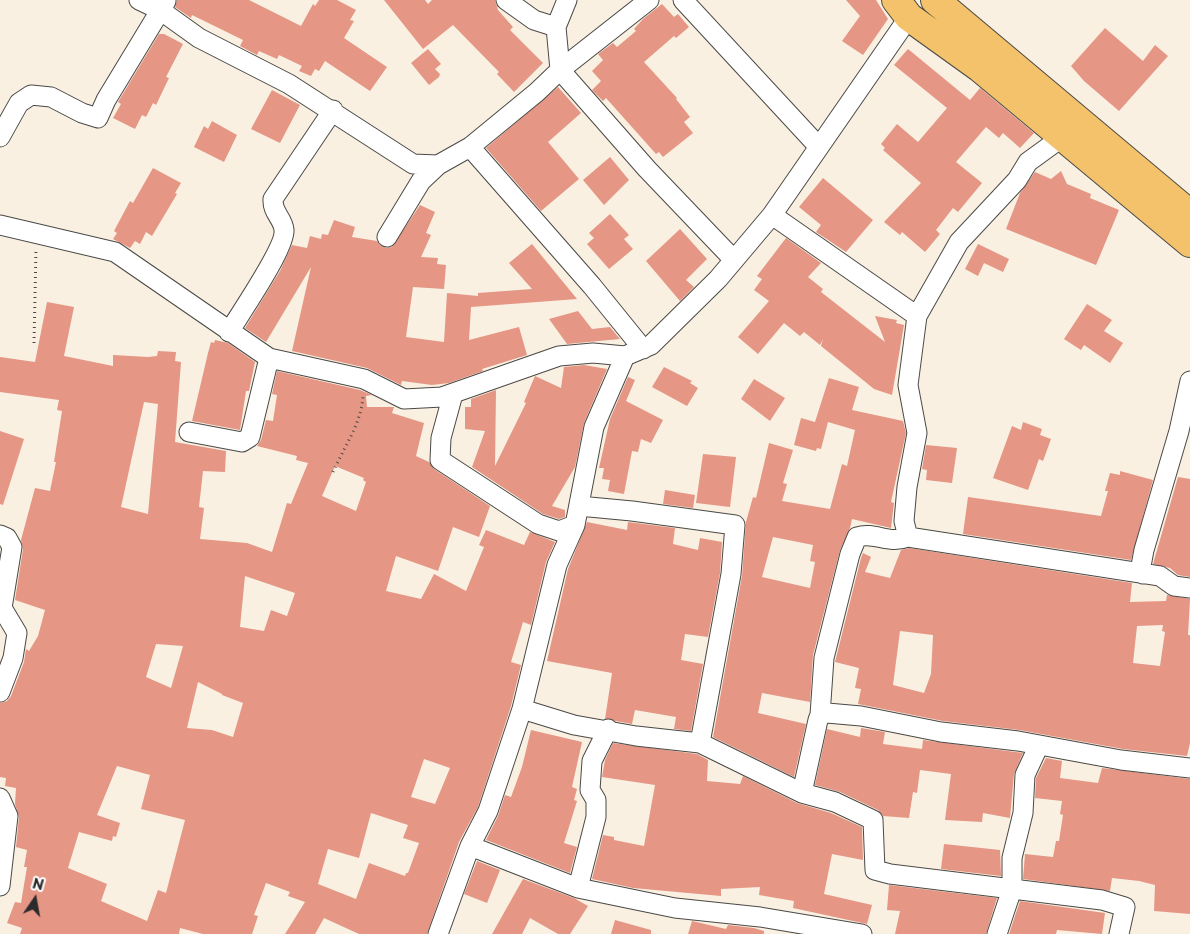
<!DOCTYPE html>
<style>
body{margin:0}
#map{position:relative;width:1190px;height:934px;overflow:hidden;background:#f9f0e1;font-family:"Playpen Sans",sans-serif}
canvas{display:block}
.north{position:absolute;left:10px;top:874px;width:50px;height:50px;-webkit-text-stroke:4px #fff;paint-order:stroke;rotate:12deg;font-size:14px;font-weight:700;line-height:20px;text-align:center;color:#2b2b2b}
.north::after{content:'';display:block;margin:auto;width:18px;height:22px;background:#2b2b2b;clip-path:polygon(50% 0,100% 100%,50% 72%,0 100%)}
</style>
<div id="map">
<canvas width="1190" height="934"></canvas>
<div class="north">N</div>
</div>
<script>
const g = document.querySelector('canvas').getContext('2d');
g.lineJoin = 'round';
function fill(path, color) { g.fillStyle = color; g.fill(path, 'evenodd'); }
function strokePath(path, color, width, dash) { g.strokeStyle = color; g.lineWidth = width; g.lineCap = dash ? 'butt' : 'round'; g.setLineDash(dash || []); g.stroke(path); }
fill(new Path2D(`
 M177,0H249L301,26L313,4L315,6L319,0H337L356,10L350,20L354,21L344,38L387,67L370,91L325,61L319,71L315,69L311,76L299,71L302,66L279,55L277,59L259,51L257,55L240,46L243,40L192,15L191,18L175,7Z
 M384,0H425L428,4L432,0H495L498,10L513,27L510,30L543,63L514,92L497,74L499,72L453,25L423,49Z
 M846,0H876L888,19L863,55L842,41L860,16Z
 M662,4L674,17L678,14L689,27L676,38L674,36L644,62L677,98L676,99L690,117L684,122L693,133L663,157L659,152L656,154L606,98L603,101L592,90L601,81L592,71L603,60L598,54L613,43L617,47L636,31L634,29L643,19Z
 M1105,28L1143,61L1155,45L1168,56L1119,111L1084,81L1071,66Z
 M159,34H164L183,44L166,77L169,78L156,105L153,103L146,117L142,115L135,129L113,118L121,104L118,102Z
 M428,49L441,64L435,69L440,74L439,77L429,85L411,63Z
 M908,49L970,100L980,88L1034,133L1020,148L1003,133L999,138L986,127L956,162L982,183L958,212L953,208L936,230L940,234L925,252L902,232L900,235L884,222L921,183L883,150L885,148L881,144L897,124L918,142L947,108L894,65Z
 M558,87L581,113L548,142L579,179L541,211L486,148Z
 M272,90L300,105L280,143L251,129Z
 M212,121L237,135L224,162L194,147L204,126L208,129Z
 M610,157L629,180L604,205L583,180Z
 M153,168L181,183L175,193L177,194L152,236L146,232L140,244L135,241L130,248L113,239L117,233L114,231L130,201L133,203Z
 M1061,171L1067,184L1091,194L1090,198L1119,210L1096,265L1006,229L1020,193L1035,172L1051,179Z
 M823,178L873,220L846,252L816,232L821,225L799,207Z
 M420,205L435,212L426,233L431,235L421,257L438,258L437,264L446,265L444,289L413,287L406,337L444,342L447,293L478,296V293L532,289L509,263L532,244L577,299L471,307L469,340L519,327L527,355L482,369L483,371L449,383L432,385L402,381L401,385L367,368L292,351L311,267L266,342L245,328L280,271L292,245L307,248L310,236L321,239L322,234L328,235L334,220L355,227L352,237L377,241L381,246L386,248L392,247Z
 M610,214L629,235L624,239L633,249L609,269L587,244L594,238L589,233Z
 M680,229L707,259L686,280L694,287L680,301L646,261Z
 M786,238L821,263L808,277L823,289L821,292L885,342L875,316L897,320L896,323L904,325L892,395L874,389L821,346L823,339L820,345L804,332L800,336L784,323L758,354L738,337L769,301L754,290L762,279L757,276Z
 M978,244L1009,259L1003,272L984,263L978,276L965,269Z
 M47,302L74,307L64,356L113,366V355L148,357L157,356L158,351L176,352L175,361L181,362L175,442L226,451L225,472L203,471L199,507L204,508L200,539L247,543L272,552L287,503L291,504L308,463L296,460L297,456L257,446L261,440L266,420L273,421L277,395L272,394L277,371L360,390L372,395L366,396L367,407H394L392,413L424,423L416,456L429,462L434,469L490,506L479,537L453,527L438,571L396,556L386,591L421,599L434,574L466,591L484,547L479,545L486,530L524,545L530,532L555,542L546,562L531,625L523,622L511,662L521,665L511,706L478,807L459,842L427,934H359L324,918L315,934H285L305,902L288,896L290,892L266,883L254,915L258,916L252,934H203L180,928L179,934H20L22,928L7,923L15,902L21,903L27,867H24L27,850L16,847L19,817L15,804L16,788L5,786L6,778L0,777V703L7,701L11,696L24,662L26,649L29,651L38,636L45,610L15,600L23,549L21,540L35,488L50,491L56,462H54L62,411L57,410L59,400L0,392V357L35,362ZM144,402L158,404L148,514L121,507ZM335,466L364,478L363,480L366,482L356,511L322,496ZM245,576L295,593L287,616L271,610L264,631L240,627ZM156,644L183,646L171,688L146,677ZM198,682L222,694V695L243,703L233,737L212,730L187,728ZM424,759L450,768L435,804L411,797ZM117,766L150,775L141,809L185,820L166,893L158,890L147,921L101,901L107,884L68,868L79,832L112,841L113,836L116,837L120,823L97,815ZM371,813L408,825L403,838L419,843L408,873H406L405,876L369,863L356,899L318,884L328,849L359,858Z
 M1087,304L1112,320L1104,331L1123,343L1110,363L1084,345L1081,350L1064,339Z
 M578,311L592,329L610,327L620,339L567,344L549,319Z
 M215,340L228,343L255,362L249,391H246L240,430L192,421L208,353L211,342L214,343Z
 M584,365L607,369L584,423L575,467L552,506L565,510V517L559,519L543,514L472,467L485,431L465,429V407H471V399L496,390L495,466L526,403L524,402L535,376L561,388L564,367Z
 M664,367L692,381L690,383L698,388L687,406L652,387Z
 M628,377L635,380L626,401L663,420L651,443L641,439L638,452L632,451L624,494L608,491L610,480L602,479L604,468H599L610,419Z
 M829,378L859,387L852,410L903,421L906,433L891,502L894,503L891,528L852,519L850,528L840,550L813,655L810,702L762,693L758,713L806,724L794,777L713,737L742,576L746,522L753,497L756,498L769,443L793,450L783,483L787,484L782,501L830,509L842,464L847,466L855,430L828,422L821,449L817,448L816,451L794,445L801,418L815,422ZM773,537L813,545L810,561L815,562L810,588L762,577Z
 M754,379L785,398L770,421L741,399Z
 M1023,422L1042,429L1040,435L1051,439L1043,461L1039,459L1028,490L993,478L1012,426L1021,430Z
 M0,431L24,439L3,505L0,504Z
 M926,445L957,448L952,483L926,480L927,470L922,469Z
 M703,454L736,457L730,507L696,503Z
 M1120,471L1153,480L1131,560L963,534L968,497L1101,516L1108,491H1105L1110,473L1120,475Z
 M1178,477L1190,479V577L1178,575L1170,568L1153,564Z
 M665,490L695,495L693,508L663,504Z
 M587,522L627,530L628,522L675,528L673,544L698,550L700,538L722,542L720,573L708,637L685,634L681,660L703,664L691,731L674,729L676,717L635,710L632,724L605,719L612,673L547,661L568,569Z
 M909,548L1132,583L1130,602L1166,601L1167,595L1190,599L1188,635H1190V743L1187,756L1123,749L1019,730L943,721L858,704L861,689L855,688L859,668L835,662L861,558L863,553L871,557L865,572L890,578L901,550ZM1163,625L1162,631L1165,632L1160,666L1133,663L1137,626ZM900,631L933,635L931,674L924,693L893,685Z
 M861,728L885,732L883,744L922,749L923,740L1023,753L1014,774L1010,818L983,813L982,822L945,820L951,774L920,770L917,793L913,792L909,818L883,816L878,810L840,792L815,785L827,729L860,737Z
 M531,730L582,742L572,787L577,789L574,800L577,801L564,843L577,847L570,873L486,840L498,816L505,795L511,797L522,767Z
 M613,743L697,754L708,760L707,781L740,784L743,776L797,803L831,813L862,827L863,860L832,854L824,894L872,905L867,924L793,908L794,901L759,895L760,887L721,889V896L633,888L592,879L603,835L614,837V840L644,846L655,785L602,777L605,760Z
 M1046,758L1062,761L1060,778L1098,783L1102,768L1190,779V914L1154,911L1155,885L1139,881L1112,878L1110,891L1023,879L1025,854L1053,857L1056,841H1059L1063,815L1060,814L1062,801L1035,798L1036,778Z
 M944,844L1000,850L1001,876L941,869Z
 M477,861L500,870L487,903L464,894Z
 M523,879L574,898L588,906L570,934H558L530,918L522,934H492Z
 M889,885L997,898L986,934H895L900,911L887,910Z
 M1020,901L1105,913L1102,934L1057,930L1056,934H1009Z
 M615,920L651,930V934H611Z
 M692,921L726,929L728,925L754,928L764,931V934H688Z`), '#e59685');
const street = new Path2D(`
 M139,0L160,10L199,38L289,84L413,164L438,165L470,147L537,92L560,70L556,27L567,0
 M506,0L534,20L556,27
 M649,0L560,70L647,169L734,260
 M683,0L819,147
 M0,137L19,103L31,95L51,97L82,113L98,118L106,100L166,1
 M470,147L592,286L643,349
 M772,215L917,316
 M0,225L115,252L269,358L364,379L404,399L442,397L559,356L593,353L625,356L651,345L718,279L772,215L909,17
 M387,237L421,181L438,165
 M229,332C240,314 286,247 284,230C283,218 272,213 273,199L333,110
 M453,394L441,438L440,460L538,524L559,531L575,525
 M189,432L242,442L250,437L269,358
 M579,506L632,511L735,525L731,574L700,743
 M0,535L7,538L12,547L2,608L17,633L13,658L0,692
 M908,537L904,521L907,487L917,433L908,385L917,316L959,242L1017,180L1028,162L1061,138
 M1143,574L1141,566L1144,550L1179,431L1190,381
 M522,709L574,725L636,736L700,743L802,793L835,802L873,820L875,870L890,874L1102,900L1125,907L1119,934
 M820,715L824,658L850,554L857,537C875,531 888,545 908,537L1160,576L1174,586L1190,588
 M802,793L818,720L820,715L827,713L861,716L941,732L1018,741L1121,760L1190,768
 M0,798L8,816L0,886
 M470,846L488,811L522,709L557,565L575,525L594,427L625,356
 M578,888L596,817V800L590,790L592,761L608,729
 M438,934L470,846L578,888L675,908L760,917L862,934
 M997,934L1012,889V858L1023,813L1025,775L1039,745`);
const primary = new Path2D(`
 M896,0L909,17L980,68L1190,243
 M935,0L1190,214`);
strokePath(street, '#4a4946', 21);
strokePath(primary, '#4a4946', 30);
strokePath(new Path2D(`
 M34,343L36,249
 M333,472C344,447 361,424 363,397`), '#4a4946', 3, [1, 4]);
strokePath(street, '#fff', 19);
strokePath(primary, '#f3c26a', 28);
</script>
